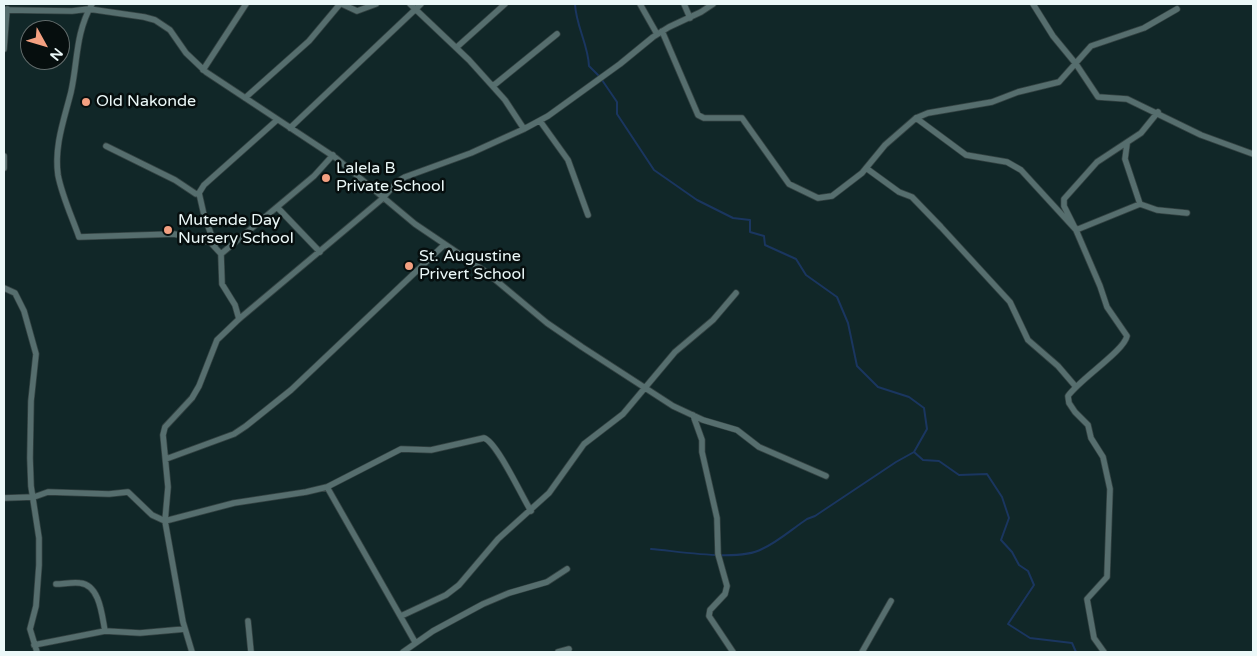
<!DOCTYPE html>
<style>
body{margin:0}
#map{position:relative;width:1257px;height:656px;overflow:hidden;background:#112728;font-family:"Varela Round",sans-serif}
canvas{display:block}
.frame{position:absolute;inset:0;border:5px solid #ebf8f8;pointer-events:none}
.north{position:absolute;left:20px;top:20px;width:50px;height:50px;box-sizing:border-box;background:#060e0e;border:1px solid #626c6c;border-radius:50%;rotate:129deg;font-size:14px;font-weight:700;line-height:20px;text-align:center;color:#ebf8f8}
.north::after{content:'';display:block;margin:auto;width:18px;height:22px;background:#f3a081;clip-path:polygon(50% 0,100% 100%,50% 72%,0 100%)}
</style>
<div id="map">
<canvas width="1257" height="656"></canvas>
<div class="frame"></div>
<div class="north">N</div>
</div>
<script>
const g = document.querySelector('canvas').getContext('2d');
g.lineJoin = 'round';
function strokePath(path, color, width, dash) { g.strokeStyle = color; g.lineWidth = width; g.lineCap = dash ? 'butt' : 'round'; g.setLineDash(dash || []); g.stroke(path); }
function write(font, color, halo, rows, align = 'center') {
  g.font = font + ' "Varela Round",sans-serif'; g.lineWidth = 5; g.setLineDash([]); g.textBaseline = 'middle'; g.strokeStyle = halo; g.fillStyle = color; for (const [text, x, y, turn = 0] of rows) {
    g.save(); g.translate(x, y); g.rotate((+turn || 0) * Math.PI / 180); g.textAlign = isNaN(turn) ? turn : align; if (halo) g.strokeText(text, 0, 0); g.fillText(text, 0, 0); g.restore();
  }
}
strokePath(new Path2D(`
 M575,4C576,26 588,44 589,66L599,76
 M602,80L617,102V114L654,170L697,200L733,218L750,220V232L764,236L765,245L796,259L806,275L837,297L848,323L857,366L878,387L909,397L924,408L927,429L914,452L923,460L939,461L959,475L987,474L1002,497L1009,518L1001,540L1012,552L1019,565L1028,571L1034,585L1008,624L1030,638L1072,643L1076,652
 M651,549C678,551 738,562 762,549C778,542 792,529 807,519L815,516L896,462L914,452`), '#1a3660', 2);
const minor = new Path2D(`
 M92,4C75,34 78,61 71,92C64,120 54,146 58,175C62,196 72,217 79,237L174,234L210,242L221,254L222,284L235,305L239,319
 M342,4L357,11L376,4
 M410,4L469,60L505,100L524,129
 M640,4L657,34
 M684,4L690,18
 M1033,4L1053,36L1076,64L1098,97L1127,99L1201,135L1253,154
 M4,10L72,11L89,9L144,17L155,20L170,30L186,53L206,72L336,158L415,224L486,272L547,323L582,347L673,406L703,420L737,430L759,447L826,476
 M662,31L698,115L704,118H742L789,184L818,198L832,196L862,173L885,145L916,118L928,113L992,102L1018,92L1059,82L1091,46L1144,28L1177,9
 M457,47L505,4
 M4,49L7,9
 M203,70L246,4
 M493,86L557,34
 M245,98L309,41L340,4
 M1158,112L1141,133L1097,162L1064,199V206L1076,230L1140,204L1157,210L1187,213
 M916,118L966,155L1007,162L1021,170L1076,230L1100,286L1107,307L1127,336C1124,351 1080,379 1068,396L1069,403L1075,412L1088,425L1091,438L1103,457L1110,489L1107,577L1087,599L1094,638L1104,652
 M540,121L568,160L588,215
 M290,128L421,4
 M1127,144L1125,159L1140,204
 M106,146L175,180L196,194L199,193
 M4,156V168
 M866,168L899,192L912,197L941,227L1010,302L1028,340L1058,366L1076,387
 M277,207L314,176L333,155
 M215,245L204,215L199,193L204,185L277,120
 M221,254L277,207L320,252
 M4,288L15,293L24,311L36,354L31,401L30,458L31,486L39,538V565L36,606L30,629L37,652
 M693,415L702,440V452L717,518L718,554L727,586L725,594L710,610L709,616L733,652
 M166,459L234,434L246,426L291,390L444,245
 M327,487L415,642
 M4,498L34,497L48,492L109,494L128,492L152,515L165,521L183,622L192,652
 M531,511C522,497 497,442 484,438L431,450L401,449L327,487L306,492L234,503L165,521L168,487L163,435L165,427L192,398L199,386L217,340L239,319L382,199L398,181L405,177L471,153L524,129L548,116L620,64L653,37L669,27L701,12L713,4
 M56,584C63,584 72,582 80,583C100,585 102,616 105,631L140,633L185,629
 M401,616L446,595L459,585L498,539L549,493L584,444L623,414L675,352L713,320L736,293
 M248,621L251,652
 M34,645L105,631
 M403,652L433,631L483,604L509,593L547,582L567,569
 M558,652L569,649
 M862,652L891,601`);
strokePath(minor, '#344343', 7);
strokePath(minor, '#566e6e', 5.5);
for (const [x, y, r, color] of [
 [86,102,5,"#f3a081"],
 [326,178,5,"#f3a081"],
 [168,230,5,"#f3a081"],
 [409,266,5,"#f3a081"]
]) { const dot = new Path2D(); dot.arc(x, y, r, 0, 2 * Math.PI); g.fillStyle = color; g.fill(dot); strokePath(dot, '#060e0e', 2); }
write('16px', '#ebf8f8', '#060e0e', [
 ["Old Nakonde",96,102],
 ["Lalela B",336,169],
 ["Private School",336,187],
 ["Mutende Day",178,221],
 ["Nursery School",178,239],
 ["St. Augustine",419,257],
 ["Privert School",419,275]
], 'left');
</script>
